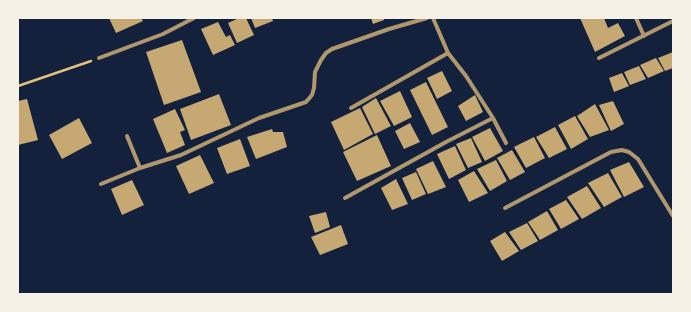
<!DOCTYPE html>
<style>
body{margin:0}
#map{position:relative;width:691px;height:312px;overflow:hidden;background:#14213d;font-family:Karla,sans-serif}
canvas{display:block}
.frame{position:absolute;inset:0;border:19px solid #f6f1e7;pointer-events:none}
</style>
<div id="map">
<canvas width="691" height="312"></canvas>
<div class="frame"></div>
</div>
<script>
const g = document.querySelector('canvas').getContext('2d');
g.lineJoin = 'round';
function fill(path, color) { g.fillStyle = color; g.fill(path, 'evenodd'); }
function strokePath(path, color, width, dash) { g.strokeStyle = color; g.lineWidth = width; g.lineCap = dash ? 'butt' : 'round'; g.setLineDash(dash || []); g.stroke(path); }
fill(new Path2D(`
 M109,18H141L143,21L116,33Z
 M239,18H246L254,35L237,43L228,23Z
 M251,18H272L273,21L255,28Z
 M371,18H384V20L373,24Z
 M580,18H604L608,28L618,23L625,36L595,52Z
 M218,22L226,37L230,35L235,45L213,55L201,29Z
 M182,40L201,92L164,105L146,52Z
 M673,52V68L665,71L658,58Z
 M656,58L664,71L648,78L640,65Z
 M639,66L646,79L630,85L624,72Z
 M442,71L452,91L437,99L427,78Z
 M622,73L629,86L614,92L609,78Z
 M426,82L448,127L432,135L410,90Z
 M400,91L412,117L394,126L380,101Z
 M219,94L231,125L191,140L180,109Z
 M475,95L483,112L466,121L458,106Z
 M376,98L391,126L375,134L362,107Z
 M27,99L38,140L18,145V101Z
 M613,101L624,124L611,131L599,105Z
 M595,104L609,130L590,137L577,116Z
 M360,108L373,134L344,150L331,122Z
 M175,109L185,130L180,132L185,145L167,153L153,119Z
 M575,116L588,139L571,149L558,125Z
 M79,118L92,143L62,159L49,135Z
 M410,123L420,142L404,149L395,131Z
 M555,127L567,149L549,158L536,137Z
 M490,128L503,151L485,161L472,137Z
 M272,129L273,132H283L287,147L256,159L247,137Z
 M377,135L391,166L357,181L343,152Z
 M534,137L545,158L526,168L514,147Z
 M471,138L482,162L468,168L456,144Z
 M240,139L250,166L227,174L217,148Z
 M455,146L466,170L449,179L437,154Z
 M512,150L525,172L510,180L497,158Z
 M200,155L214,183L189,194L176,166Z
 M496,160L507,181L490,191L477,169Z
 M433,161L446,187L428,194L416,169Z
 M629,162L644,187L624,197L610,170Z
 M474,171L488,193L469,202L458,180Z
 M416,172L426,194L412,200L402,178Z
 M608,173L622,197L604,207L588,183Z
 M396,179L408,204L392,210L381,188Z
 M132,180L144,205L122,215L111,189Z
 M587,186L601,208L582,219L567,197Z
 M566,200L579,219L561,229L549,209Z
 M547,211L558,230L540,240L528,222Z
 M326,212L330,227L315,233L309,216Z
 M527,223L538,241L521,250L509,232Z
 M341,225L348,244L320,255L311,237Z
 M505,232L519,251L502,261L490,241Z`), '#c6a872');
strokePath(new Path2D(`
 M18,86L91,61`), '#e5c07b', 2.5);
strokePath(new Path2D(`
 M433,18L448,53L466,76L493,118L506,143
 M636,18L644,36
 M99,58L163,34L194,18
 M599,58L673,21
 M351,108L448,53
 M127,136L140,168
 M101,184L140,168L181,155L259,118L306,102L312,95L314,88L315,72L321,60L326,53L332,49L389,29L427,18
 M345,198L446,142L493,118
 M505,208L611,152L622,150L629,152L638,159L673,216`), '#b1986c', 4);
</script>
